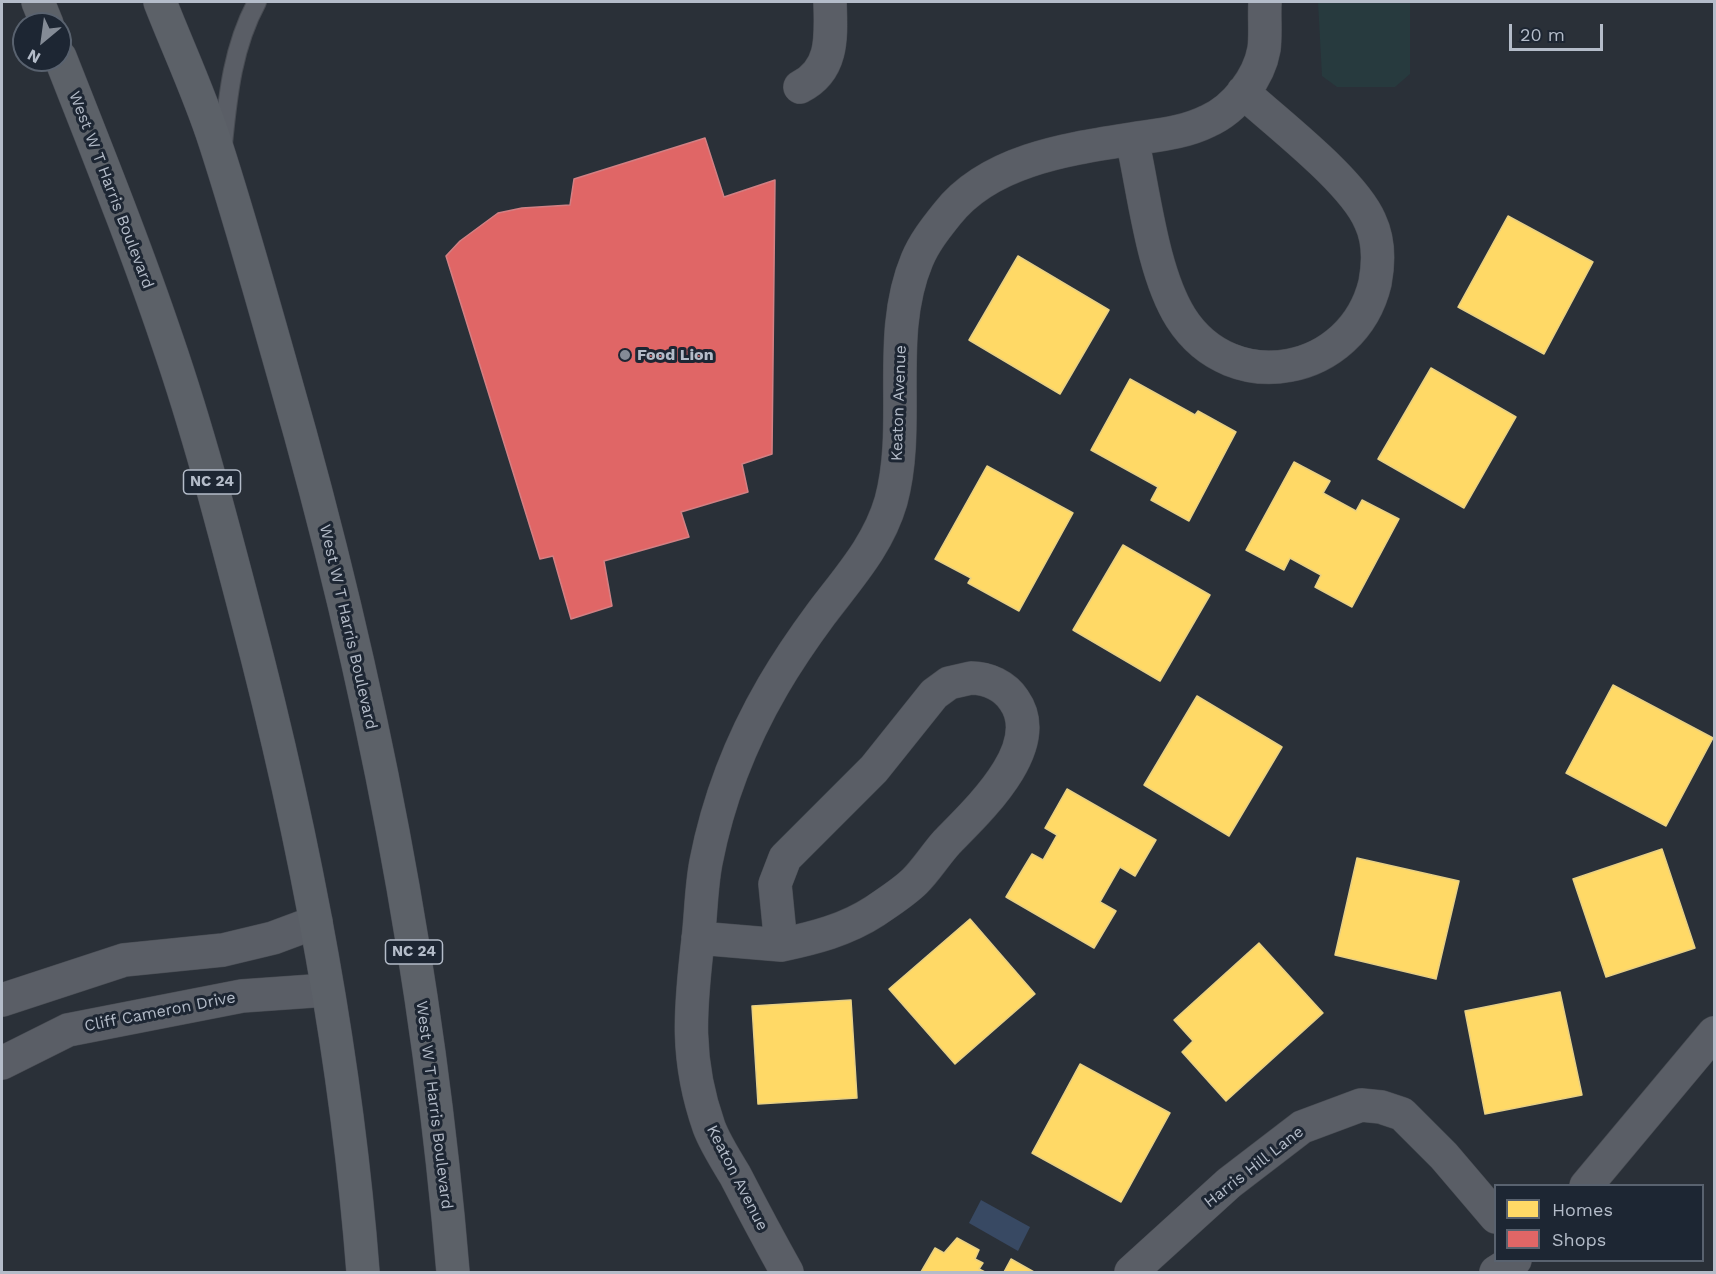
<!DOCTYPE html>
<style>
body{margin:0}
#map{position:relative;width:1716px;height:1274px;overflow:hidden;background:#2a3038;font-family:"Work Sans",sans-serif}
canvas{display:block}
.frame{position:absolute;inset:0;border:3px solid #b4bcc9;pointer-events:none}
.legend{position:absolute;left:1494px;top:1184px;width:210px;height:78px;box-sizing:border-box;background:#1d2633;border:2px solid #59626f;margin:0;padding:8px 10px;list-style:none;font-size:18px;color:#b4bcc9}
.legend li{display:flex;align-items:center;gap:12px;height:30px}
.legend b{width:30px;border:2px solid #59626f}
.north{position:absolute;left:12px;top:12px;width:60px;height:60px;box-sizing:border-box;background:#1d2633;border:2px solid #59626f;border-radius:50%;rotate:209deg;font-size:16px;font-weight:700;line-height:24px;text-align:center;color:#b4bcc9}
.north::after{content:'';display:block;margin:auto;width:21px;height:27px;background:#848b96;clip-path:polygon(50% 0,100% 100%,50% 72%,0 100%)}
.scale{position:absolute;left:1509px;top:24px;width:94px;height:27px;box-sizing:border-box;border:3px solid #b4bcc9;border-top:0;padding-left:8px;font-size:18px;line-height:21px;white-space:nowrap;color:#b4bcc9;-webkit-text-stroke:4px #1d2633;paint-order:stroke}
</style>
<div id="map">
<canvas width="1716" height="1274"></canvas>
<div class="frame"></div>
<ul class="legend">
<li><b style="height:16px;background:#ffd966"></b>Homes</li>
<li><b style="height:16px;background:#e06666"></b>Shops</li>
</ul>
<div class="north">N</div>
<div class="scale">20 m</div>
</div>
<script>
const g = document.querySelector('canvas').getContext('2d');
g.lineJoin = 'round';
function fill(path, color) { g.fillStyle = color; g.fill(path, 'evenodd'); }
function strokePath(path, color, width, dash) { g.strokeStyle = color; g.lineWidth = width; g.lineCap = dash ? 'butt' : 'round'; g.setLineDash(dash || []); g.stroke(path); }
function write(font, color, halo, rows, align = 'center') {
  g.font = font + ' "Work Sans",sans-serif'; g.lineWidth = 6; g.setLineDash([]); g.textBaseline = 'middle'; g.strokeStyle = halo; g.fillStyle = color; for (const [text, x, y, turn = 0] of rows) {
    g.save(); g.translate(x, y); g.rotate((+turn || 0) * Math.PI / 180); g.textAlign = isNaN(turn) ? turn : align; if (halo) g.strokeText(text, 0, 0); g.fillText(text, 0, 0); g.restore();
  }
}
fill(new Path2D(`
 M1318,2H1410V74L1395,87H1337L1322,76Z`), '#273a3e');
fill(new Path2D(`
 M981,1200L1030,1227L1018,1251L969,1223Z`), '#384963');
const homes = new Path2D(`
 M1508,216L1593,262L1544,354L1458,307Z
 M1018,256L1109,310L1060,394L969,340Z
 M1431,368L1516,417L1464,508L1378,459Z
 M1130,379L1195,415L1198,411L1236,432L1189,521L1151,500L1158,487L1091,450Z
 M1294,462L1330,481L1323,493L1356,511L1362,500L1399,519L1352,607L1315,587L1321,575L1290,558L1284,570L1246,550Z
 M987,466L1073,513L1019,611L968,583L971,578L935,559Z
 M1123,545L1210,595L1160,681L1073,630Z
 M1613,685L1713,738L1666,826L1566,773Z
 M1197,696L1282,747L1229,836L1144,785Z
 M1067,789L1156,840L1135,876L1120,867L1100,902L1116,911L1094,948L1006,897L1032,854L1043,860L1057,835L1045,828Z
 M1662,849L1695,948L1606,977L1573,879Z
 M1357,858L1459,881L1436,979L1335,955Z
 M970,919L1035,994L955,1064L889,989Z
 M1259,943L1323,1013L1226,1101L1182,1052L1193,1041L1174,1020Z
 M1560,992L1582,1095L1485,1114L1465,1011Z
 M851,1000L857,1098L758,1104L752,1006Z
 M1080,1064L1170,1113L1121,1202L1032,1153Z
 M957,1238L979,1250L975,1259L983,1263L979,1269L985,1272H921L935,1248L944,1253Z
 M1011,1259L1034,1272H1004Z`);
fill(homes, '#ffd966');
strokePath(homes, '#e8d084', 1.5);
const shops = new Path2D(`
 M705,138L724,197L775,180L772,454L742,464L748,492L681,512L689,537L604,561L612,606L571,619L553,556L540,559L446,256L460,241L498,213L522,208L570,205L574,179Z`);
fill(shops, '#e06666');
strokePath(shops, '#d38084', 1.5);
const lane = new Path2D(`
 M223,144C228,94 233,46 257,2`);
const street = new Path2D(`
 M800,87C834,70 831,36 830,2
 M1132,139C1144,192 1152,272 1181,318C1233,399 1353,375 1375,283C1379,262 1379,240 1370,221C1353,181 1278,124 1243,92
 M971,678C988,678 1005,686 1014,700C1047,747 977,811 947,842C936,854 927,869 915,881C904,892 888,902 875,911C846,930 814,938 781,945L775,884L785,858L874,769L934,694L949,683Z
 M698,938L781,945
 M2,1000L124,960L223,950L273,938L316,922
 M2,1063L68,1030L242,996L327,990
 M1586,1186L1714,1033
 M787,1272C769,1240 752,1208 735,1175C726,1160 715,1143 709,1127C685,1059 690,1009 698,940C701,915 701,888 706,862C718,800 741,741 773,686C787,662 804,637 821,614C848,578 878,546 891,501C912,423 885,336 917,260C924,243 935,229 947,214C989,160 1068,149 1132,139C1158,135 1184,133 1208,121C1235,109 1259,78 1264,49C1266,34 1264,17 1265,2
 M1131,1272L1229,1183L1302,1127L1361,1105L1381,1107L1402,1114L1444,1156L1496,1217
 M1496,1272L1515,1260`);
const primary = new Path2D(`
 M38,2L47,24
 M160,2C178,48 200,95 215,142C240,219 262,298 284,376C368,668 428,969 453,1272
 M60,57C97,151 135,245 167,340C198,430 222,522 246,614C303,830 346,1050 363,1272`);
strokePath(lane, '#484c53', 20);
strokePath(street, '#484c53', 34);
strokePath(primary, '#484c55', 34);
strokePath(lane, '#5a5e66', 18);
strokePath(street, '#5a5e66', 33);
strokePath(primary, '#5c6168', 33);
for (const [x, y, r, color] of [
 [625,355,6,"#848b96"]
]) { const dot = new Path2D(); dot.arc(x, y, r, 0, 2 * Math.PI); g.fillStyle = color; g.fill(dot); strokePath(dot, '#1d2633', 2); }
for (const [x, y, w] of [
 [212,482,57],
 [414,952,57]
]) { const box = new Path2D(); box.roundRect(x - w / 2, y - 12, w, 24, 4.5); g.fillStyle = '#1d2633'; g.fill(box); strokePath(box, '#b4bcc9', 1.5); }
write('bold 15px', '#b4bcc9', null, [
 ["NC 24",212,482],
 ["NC 24",414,952]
]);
write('16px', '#b4bcc9', '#1d2633', [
 ["West W T Harris Boulevard",111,190,69],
 ["Keaton Avenue",899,403,-88],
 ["West W T Harris Boulevard",348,627,77],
 ["Cliff Cameron Drive",160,1012,-11],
 ["West W T Harris Boulevard",434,1105,83],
 ["Harris Hill Lane",1254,1167,-38],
 ["Keaton Avenue",737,1178,63]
]);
write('bold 16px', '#b4bcc9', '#1d2633', [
 ["Food Lion",637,355]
], 'left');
</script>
